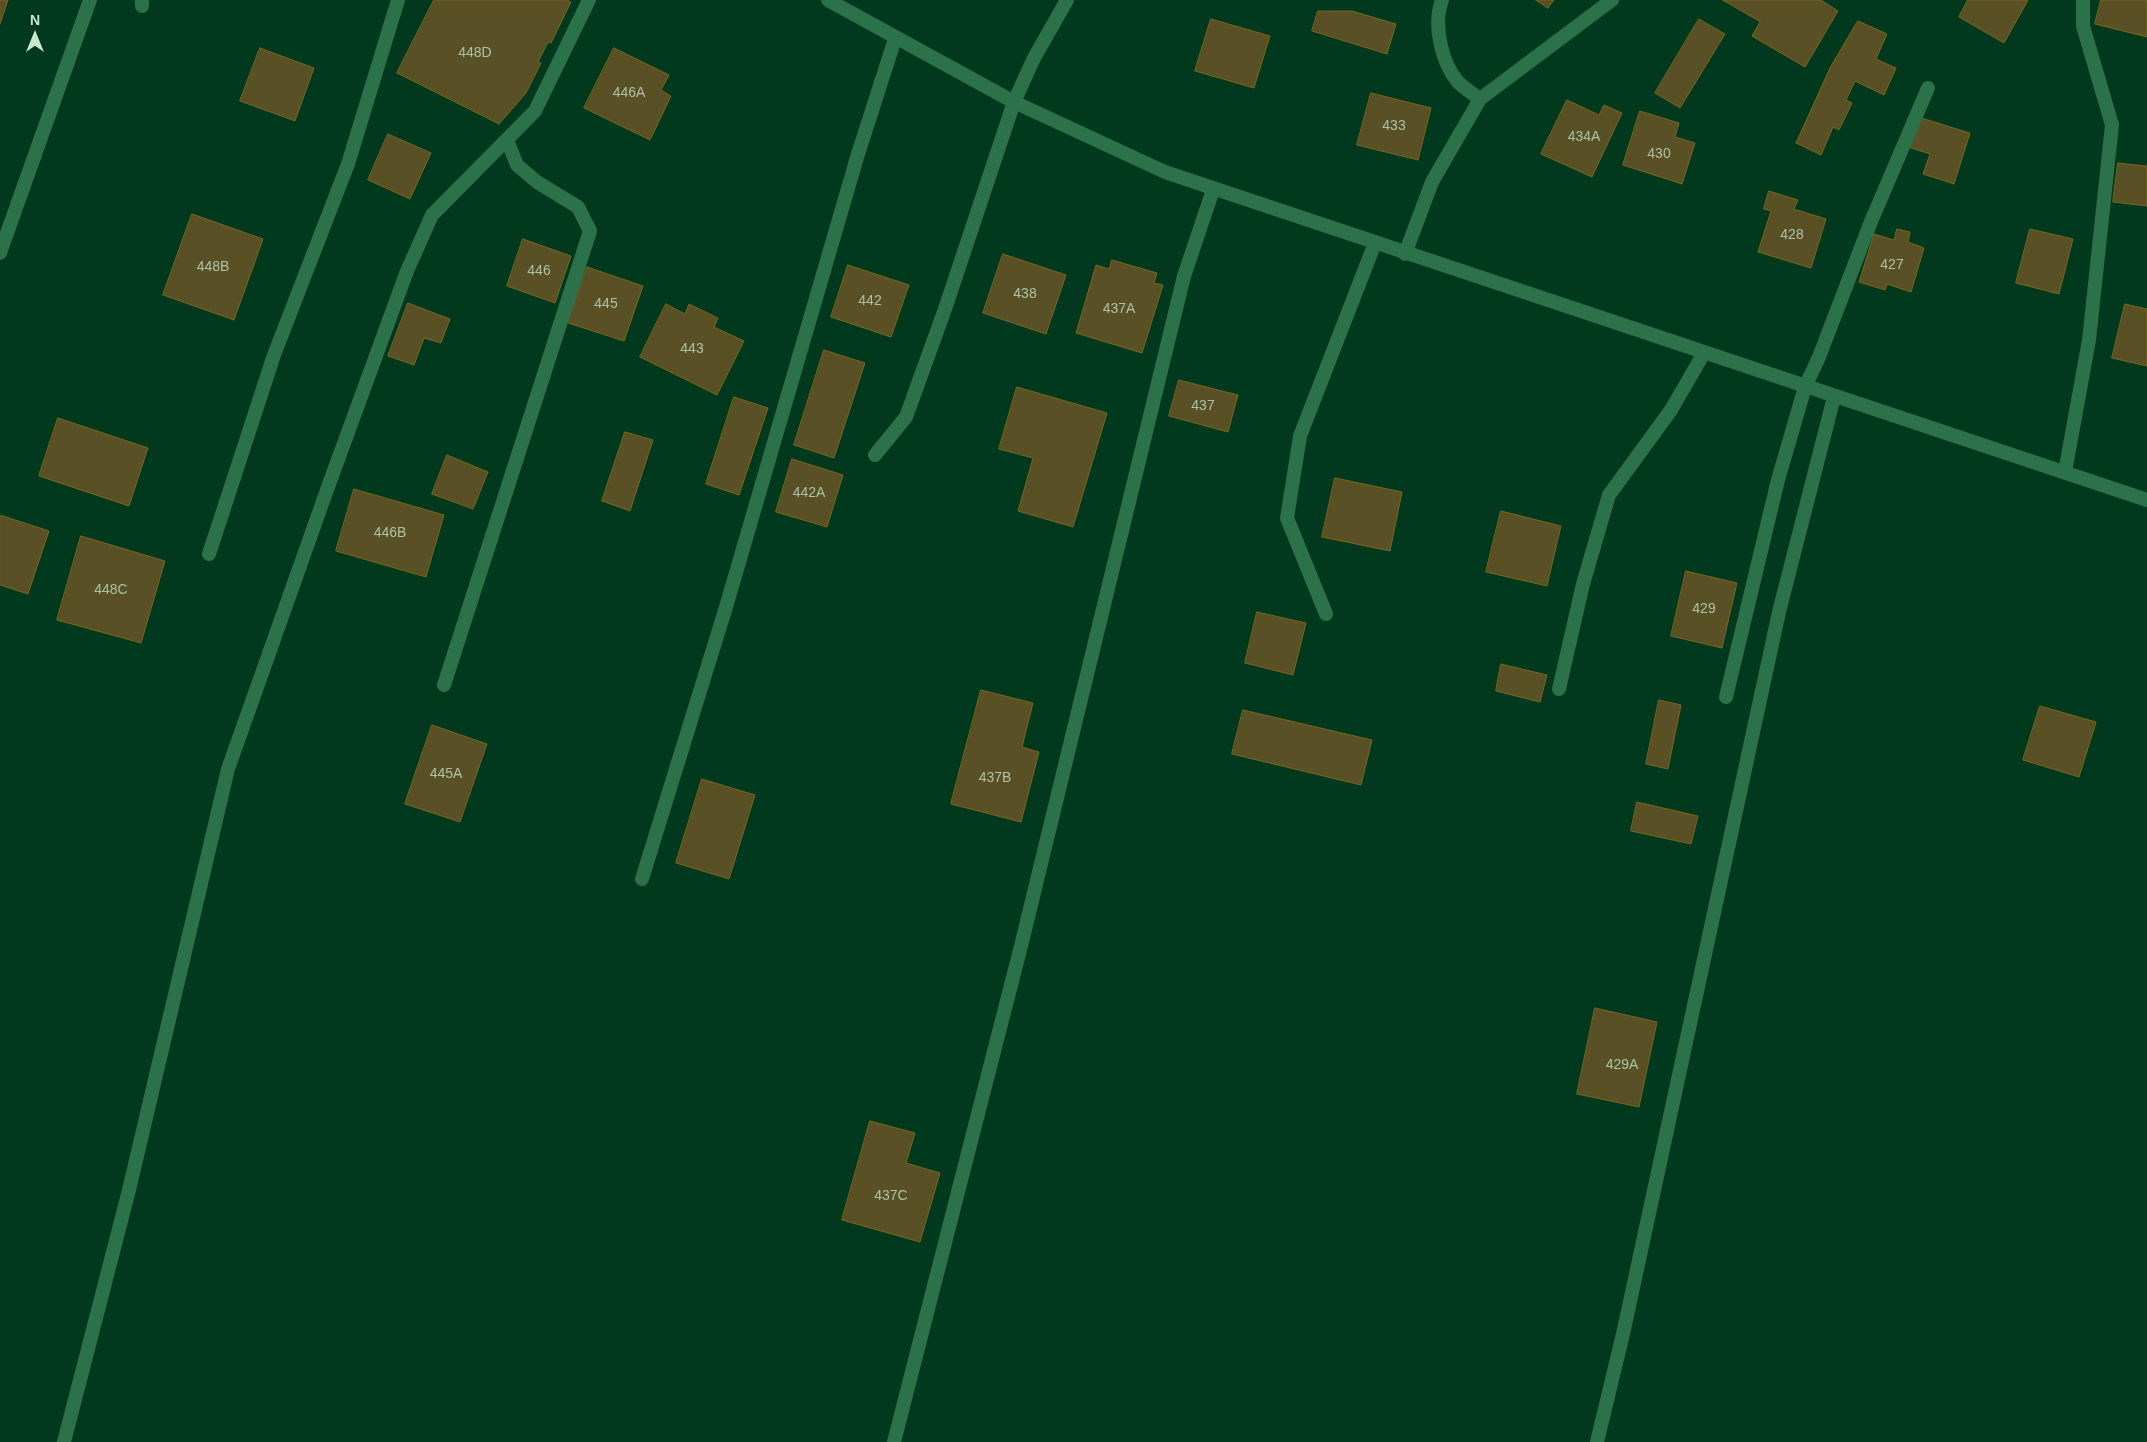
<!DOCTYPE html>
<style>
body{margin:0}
#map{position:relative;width:2147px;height:1442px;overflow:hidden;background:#00391d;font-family:Helvetica,sans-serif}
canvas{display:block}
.north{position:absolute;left:10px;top:10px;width:50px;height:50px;-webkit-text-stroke:4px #00391d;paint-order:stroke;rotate:0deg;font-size:14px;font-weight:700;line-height:20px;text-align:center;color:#c6e8d1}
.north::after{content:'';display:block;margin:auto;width:18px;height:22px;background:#c6e8d1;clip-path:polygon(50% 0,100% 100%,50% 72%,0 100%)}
</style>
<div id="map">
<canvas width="2147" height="1442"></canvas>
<div class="north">N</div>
</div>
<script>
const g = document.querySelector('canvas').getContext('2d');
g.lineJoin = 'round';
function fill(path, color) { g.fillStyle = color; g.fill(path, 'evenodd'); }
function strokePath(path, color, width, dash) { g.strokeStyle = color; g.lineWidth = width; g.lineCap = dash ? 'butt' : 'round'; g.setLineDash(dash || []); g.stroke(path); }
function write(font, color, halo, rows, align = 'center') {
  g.font = font + ' Helvetica,sans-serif'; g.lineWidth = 4; g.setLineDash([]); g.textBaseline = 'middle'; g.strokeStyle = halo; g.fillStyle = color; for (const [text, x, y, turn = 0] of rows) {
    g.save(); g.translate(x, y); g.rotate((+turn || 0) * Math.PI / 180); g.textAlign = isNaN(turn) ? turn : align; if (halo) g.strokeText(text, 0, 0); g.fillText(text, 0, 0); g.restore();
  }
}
const building = new Path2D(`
 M0,0H8L0,24Z
 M434,0H567L571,2L551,43L548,42L538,62L541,63L526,93L499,124L397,73Z
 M1536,0H1554L1548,8Z
 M1723,0H1821L1838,11L1805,67L1752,36L1760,22Z
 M1968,0H2028L2004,43L1959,17Z
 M2101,0H2147V37L2095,24Z
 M1318,11H1352L1396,24L1387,54L1312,31Z
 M1211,19L1270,36L1254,88L1195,71Z
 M1699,19L1725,34L1680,108L1655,93Z
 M1858,21L1887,34L1876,59L1896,68L1884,95L1855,81L1846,100L1852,103L1839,130L1833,127L1821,155L1796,143L1830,68Z
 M260,48L314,68L295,121L240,101Z
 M614,48L669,75L661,90L671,96L650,140L584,108Z
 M1371,93L1431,108L1418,160L1357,145Z
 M1567,100L1599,115L1604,105L1622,113L1592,177L1541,154Z
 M1640,111L1679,123L1675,137L1695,143L1682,184L1623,165Z
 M1918,117L1970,133L1954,184L1923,174L1930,154L1908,147Z
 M388,134L431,153L410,199L368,180Z
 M2118,163L2147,166V206L2113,202Z
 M1769,191L1798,200L1794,209L1826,219L1811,268L1758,252L1771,211L1764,209Z
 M192,214L263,239L234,320L163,295Z
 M1897,229L1910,232L1908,242L1924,248L1911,292L1887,284L1885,290L1859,282L1874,234L1894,240Z
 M2030,229L2073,239L2059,294L2016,283Z
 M523,239L571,256L555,303L507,286Z
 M1003,254L1066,275L1046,334L983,313Z
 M1112,260L1157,273L1154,283L1163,285L1142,353L1076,333L1096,265L1109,269Z
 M848,265L909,285L891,337L831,317Z
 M587,267L643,286L624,341L568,323Z
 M408,303L450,319L441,343L424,338L414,365L388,356Z
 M666,304L685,314L689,304L718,318L714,327L744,341L717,395L640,357Z
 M2125,304L2147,309V366L2112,358Z
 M824,350L865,363L834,458L794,445Z
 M1179,380L1238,395L1228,432L1169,416Z
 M1017,387L1107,413L1073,527L1018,511L1033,458L999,449Z
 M734,397L768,408L739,495L706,484Z
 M58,418L148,448L129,506L39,476Z
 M625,432L653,440L630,511L602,501Z
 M447,455L488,472L473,509L432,494Z
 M792,459L843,475L827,527L776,512Z
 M1335,478L1402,492L1390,551L1322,537Z
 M354,489L444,515L426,577L336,551Z
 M1501,511L1561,526L1547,586L1486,572Z
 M0,515L49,531L28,594L0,585Z
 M81,536L165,561L141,643L57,620Z
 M1686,571L1737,583L1722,648L1671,636Z
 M1257,612L1306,623L1293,675L1245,663Z
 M1501,664L1547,675L1540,702L1496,691Z
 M981,690L1033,703L1022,747L1039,752L1021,822L951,804Z
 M1659,700L1681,705L1668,769L1646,764Z
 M2040,706L2096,722L2079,777L2023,760Z
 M1243,710L1372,740L1361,785L1232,754Z
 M432,725L487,744L460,822L405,804Z
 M702,779L755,795L729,879L676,863Z
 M1637,802L1698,816L1691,844L1631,831Z
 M1595,1008L1657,1022L1639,1107L1577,1094Z
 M870,1121L915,1133L906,1163L940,1173L920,1242L842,1220Z`);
fill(building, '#5a5026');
strokePath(building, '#79671c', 1);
strokePath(new Path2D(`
 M142,0V6
 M1442,0C1433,24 1441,62 1458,82C1464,88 1473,94 1480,99
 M0,253L90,0
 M1405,254L1432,182L1480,99L1612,0
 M875,455L906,417L945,309L1014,102L1034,58L1067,0
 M2065,472L2089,340L2112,125L2083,26V0
 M209,554L274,355L348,164L398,0
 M1326,614L1287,518L1300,436L1375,243
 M444,685L590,231L578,207L537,182L517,165L507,140
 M1559,689L1583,584L1609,495L1671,410L1704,353
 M1726,697L1778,480L1805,387L1819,357L1870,224L1928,88
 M642,879L726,607L858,154L895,39
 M64,1442L129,1190L228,769L328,487L407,271L432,215L535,111L589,0
 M894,1442L1021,946L1184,276L1213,190
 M1597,1442L1623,1334L1779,612L1834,397`), '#2b714a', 14);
strokePath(new Path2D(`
 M828,0L1014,102L1165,172L2147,500`), '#2b714a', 14);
write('14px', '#abc2a6', null, [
 ["448D",475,53],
 ["446A",629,93],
 ["433",1394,126],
 ["434A",1584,137],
 ["430",1659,154],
 ["428",1792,235],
 ["427",1892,265],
 ["448B",213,267],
 ["446",539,271],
 ["438",1025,294],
 ["442",870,301],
 ["445",606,304],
 ["437A",1119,309],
 ["443",692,349],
 ["437",1203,406],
 ["442A",809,493],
 ["446B",390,533],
 ["448C",111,590],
 ["429",1704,609],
 ["445A",446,774],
 ["437B",995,778],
 ["429A",1622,1065],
 ["437C",891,1196]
]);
</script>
